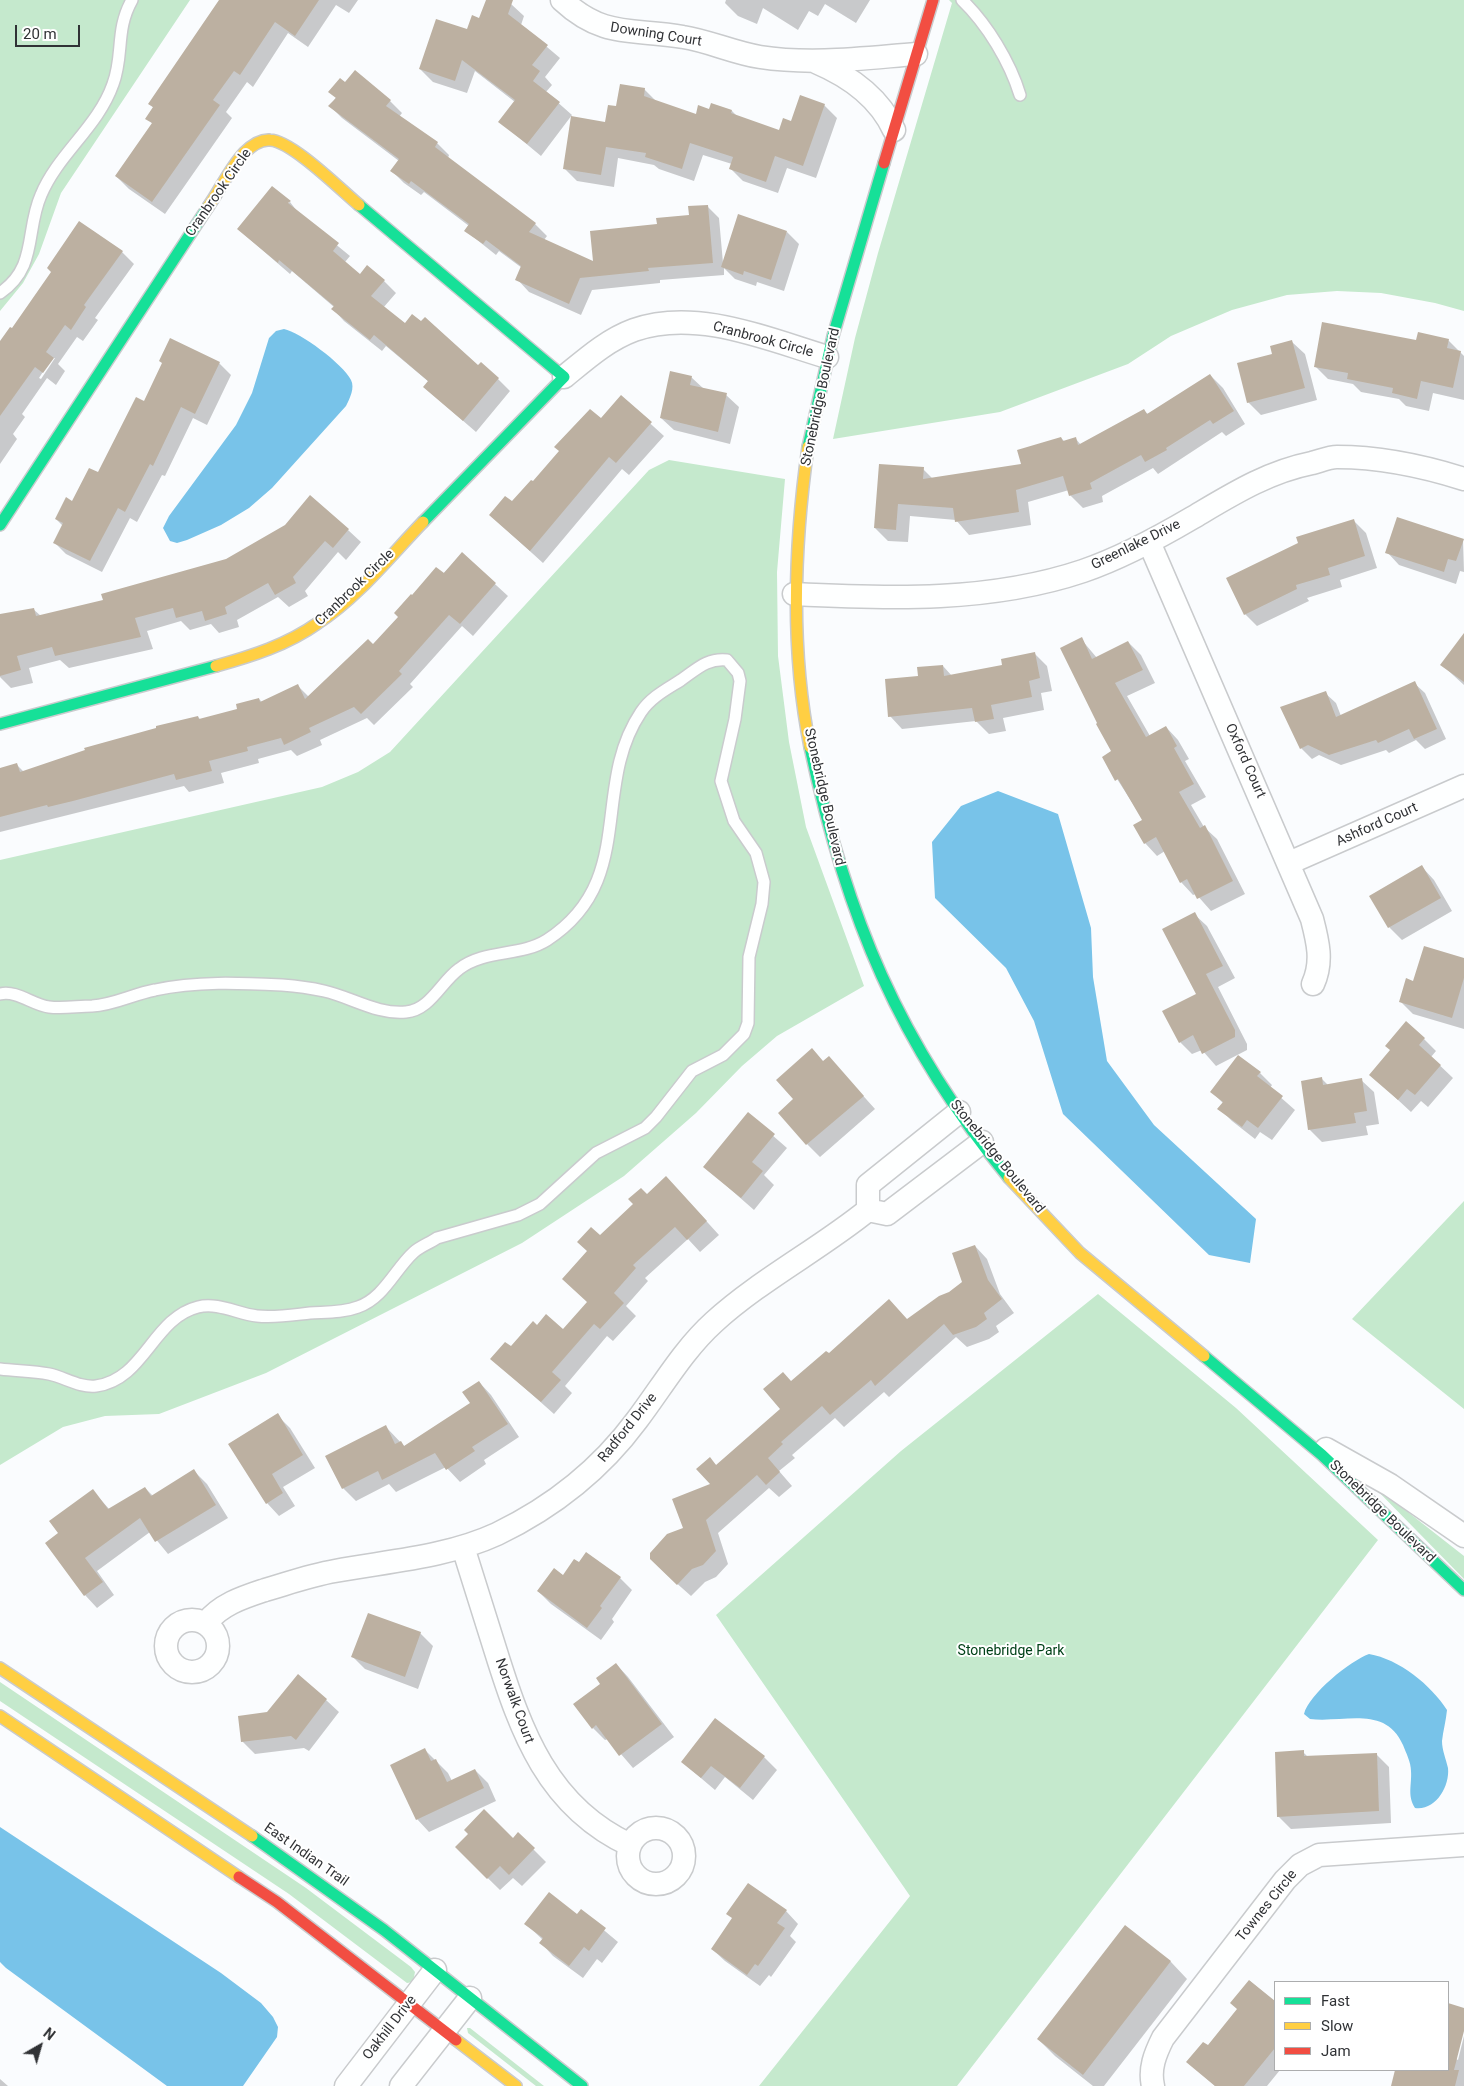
<!DOCTYPE html>
<style>
body{margin:0}
#map{position:relative;width:1464px;height:2086px;overflow:hidden;background:#fafcfe;font-family:Roboto,sans-serif}
canvas{display:block}
.legend{position:absolute;left:1274px;top:1981px;width:175px;height:90px;box-sizing:border-box;background:#fff;border:1px solid #acadae;margin:0;padding:6px 9px;list-style:none;font-size:15px;color:#303235}
.legend li{display:flex;align-items:center;gap:10px;height:25px}
.legend b{width:25px;border:1px solid #acadae}
.north{position:absolute;left:15px;top:2021px;width:50px;height:50px;-webkit-text-stroke:4px #fff;paint-order:stroke;rotate:38deg;font-size:14px;font-weight:700;line-height:20px;text-align:center;color:#303235}
.north::after{content:'';display:block;margin:auto;width:18px;height:22px;background:#303235;clip-path:polygon(50% 0,100% 100%,50% 72%,0 100%)}
.scale{position:absolute;left:15px;top:25px;width:65px;height:22px;box-sizing:border-box;border:2px solid #303235;border-top:0;padding-left:6px;font-size:15px;line-height:18px;white-space:nowrap;color:#303235;-webkit-text-stroke:4px #fff;paint-order:stroke}
</style>
<div id="map">
<canvas width="1464" height="2086"></canvas>
<ul class="legend">
<li><b style="height:6px;background:#16e098"></b>Fast</li>
<li><b style="height:6px;background:#ffcf43"></b>Slow</li>
<li><b style="height:6px;background:#f24e42"></b>Jam</li>
</ul>
<div class="north">N</div>
<div class="scale">20 m</div>
</div>
<script>
const g = document.querySelector('canvas').getContext('2d');
g.lineJoin = 'round';
function fill(path, color) { g.fillStyle = color; g.fill(path, 'evenodd'); }
function strokePath(path, color, width, dash) { g.strokeStyle = color; g.lineWidth = width; g.lineCap = dash ? 'butt' : 'round'; g.setLineDash(dash || []); g.stroke(path); }
function write(font, color, halo, rows, align = 'center') {
  g.font = font + ' Roboto,sans-serif'; g.lineWidth = 4; g.setLineDash([]); g.textBaseline = 'middle'; g.strokeStyle = halo; g.fillStyle = color; for (const [text, x, y, turn = 0] of rows) {
    g.save(); g.translate(x, y); g.rotate((+turn || 0) * Math.PI / 180); g.textAlign = isNaN(turn) ? turn : align; if (halo) g.strokeText(text, 0, 0); g.fillText(text, 0, 0); g.restore();
  }
}
fill(new Path2D(`
 M0,0H190L61,193L39,254L23,283L0,311Z
 M949,0H1464V311L1435,303L1381,293L1337,291L1287,295L1232,310L1171,336L1128,364L1000,412L833,439L855,338L878,253L952,3Z
 M669,460L785,479L777,572L778,656L789,742L806,827L864,986L777,1036L742,1066L696,1113L624,1176L522,1243L266,1373L159,1414L105,1416L63,1427L0,1465V860L322,787L358,772L390,752L649,470Z
 M1464,1201V1409L1352,1319Z
 M1098,1294L1236,1408L1378,1540L957,2086H759L910,1896L716,1615L901,1451Z
 M1367,1480L1464,1556V1579Z
 M0,1682L306,1888L411,1967L415,1972L413,1982L407,1983L289,1894L0,1701Z
 M467,2028H470L544,2086H536L468,2033Z`), '#c5e9cd');
fill(new Path2D(`
 M284,329C300,332 343,364 351,380C355,388 350,398 346,406L272,488L249,508L221,525L187,540L177,543L170,541L163,528L169,516L236,425L252,393L269,338L276,331Z
 M998,791L1058,814L1091,928L1093,977L1107,1061L1154,1125L1256,1219L1250,1263L1209,1255L1063,1114L1034,1021L1006,968L935,898L932,842L961,806Z
 M1369,1654C1399,1659 1431,1685 1447,1710C1446,1721 1443,1731 1442,1741C1442,1750 1446,1759 1448,1768C1450,1787 1435,1811 1415,1808C1407,1795 1412,1785 1411,1771C1411,1762 1406,1753 1403,1745C1385,1705 1345,1723 1310,1719L1304,1714C1309,1694 1350,1661 1369,1654Z
 M0,1827L221,1973L261,2003L273,2017L278,2027L277,2037L243,2086H167L6,1968L0,1962Z`), '#78c3e9');
fill(new Path2D(`
 M234,0H358L349,13L336,5L308,47L288,33L253,87L247,82L226,112L232,118L165,214L129,189L116,176L153,124L147,118L154,108L149,104Z
 M487,0H501L511,4L524,16L521,25L560,58L545,77L552,85L546,92L572,115L541,156L500,122L515,102L475,71L467,93L433,82L420,69L480,20Z
 M726,0H870L856,23L825,4L818,16L809,11L798,30L763,8L757,24L738,16L725,3Z
 M345,84L390,101L402,113L399,117L437,143L449,155L448,158L535,224L547,236L544,240L595,263L658,225L690,216L707,206L719,218L723,263L787,232L799,244L784,291L757,282L756,286L735,279L724,268V275L660,280V283L592,290L581,315L529,292L517,279L522,268L499,251L496,255L466,231L469,226L424,192L421,195L404,183L392,171L399,161L342,118L330,106Z
 M644,89L657,102L696,115L710,110L712,105L732,111L738,117L779,131L824,105L837,118L816,178L787,168L778,193L743,181L730,168L732,164L703,155L694,181L659,169L654,165L618,158L614,187L577,181L564,168L606,123L617,108Z
 M290,202L300,215L350,256L345,262L360,275L384,281L396,293L383,308L405,325L498,379L510,391L476,432L424,387L429,382L386,346L382,351L344,321L333,309L334,307L292,271L290,274L238,229Z
 M79,223L122,252L134,264L95,318L98,320L83,341L77,337L58,364L65,371L56,385L47,378L22,414L25,417L13,434L17,439L0,464V349L52,272ZM52,358H55L41,379L39,378Z
 M1448,340L1464,356V400L1433,393L1429,411L1406,406L1399,399L1361,392L1353,384L1328,379L1315,366L1417,341Z
 M1292,342L1305,354L1317,400L1261,415L1248,402L1274,355Z
 M219,363L231,375L207,425L193,418L165,476L162,475L137,522L130,518L102,572L66,554L55,543L63,526L56,519L98,474L144,402Z
 M1210,375L1223,388L1245,424L1226,436L1222,432L1158,474L1153,468L1102,496L1103,502L1083,508L1070,495L1069,490L1028,502L1031,525L969,535L956,520L910,516L908,542L888,541L875,528L923,469L933,479L1023,465L1061,438L1065,442L1076,439L1081,445L1144,411L1148,414Z
 M691,377L704,389L726,395L739,407L730,444L674,430L661,418Z
 M621,397L664,436L629,475L622,469L543,563L490,515L512,503L601,420Z
 M1353,520L1366,533L1377,568L1340,580L1342,587L1307,598L1309,601L1257,626L1245,614Z
 M348,530L361,542L346,560L338,552L305,591L308,596L289,607L278,597L237,620L239,627L219,633L211,624L190,630L181,621L147,631L153,649L69,668L60,660L29,668L33,683L11,688L0,677V619L33,609L41,616L104,601Z
 M1463,540L1464,572L1460,571L1456,584L1399,565L1387,552Z
 M462,554L508,596L473,636L462,626L410,684L413,687L374,725L367,718L320,740L322,745L297,756L291,750L258,759L259,763L221,773L224,783L189,792L184,786L0,832V769L17,765L24,772L198,717L201,720L239,710L259,699L262,702L298,686L309,697L373,646Z
 M1464,635V685L1442,665Z
 M1081,639L1097,658L1128,642L1141,655L1155,683L1127,696L1150,736L1166,727L1178,740L1189,759L1185,761L1206,797L1191,805L1204,827L1217,839L1245,894L1211,911L1196,894L1193,895L1181,882L1165,851L1157,856L1145,843L1144,821L1103,757L1113,752Z
 M1035,654L1047,666L1052,691L1041,693L1044,710L1003,718L1006,731L989,734L976,721L902,729L890,716L919,677L943,666L952,676L1004,666Z
 M1414,683L1425,693L1446,739L1425,749L1416,740L1389,753L1386,750L1341,765L1319,755L1312,759L1301,748L1325,693L1336,703L1341,716Z
 M1422,867L1434,880L1452,911L1402,940L1389,927Z
 M1194,914L1207,926L1235,978L1218,987L1247,1044V1050L1216,1066L1202,1050L1192,1054L1180,1042L1197,995Z
 M1464,959V1029L1413,1014L1400,1001L1414,982Z
 M1424,1039L1436,1051L1431,1057L1453,1078L1428,1107L1421,1101L1411,1112L1371,1075Z
 M824,1062L841,1071L875,1109L820,1157L807,1144L795,1099Z
 M1260,1073L1272,1085L1270,1088L1295,1110L1272,1140L1260,1132L1255,1139L1232,1121L1219,1108L1223,1103L1211,1091Z
 M1322,1079L1328,1085L1361,1080L1374,1092L1379,1124L1366,1126L1368,1135L1322,1142L1309,1129Z
 M748,1114L787,1148L764,1175L774,1185L754,1210L705,1167Z
 M679,1191L719,1235L700,1252L688,1239L645,1278L648,1281L626,1306L636,1316L613,1341L607,1336L565,1386L572,1393L554,1414L492,1359L511,1348L537,1326L563,1331L588,1302L600,1236Z
 M975,1246L987,1259L1000,1294L1014,1313L996,1326L999,1332L989,1339L967,1347L956,1337L889,1397L884,1392L844,1427L835,1418L792,1455L795,1458L779,1471L792,1486L779,1497L769,1488L718,1533L728,1564L716,1577L705,1582L691,1596L664,1572L684,1529L712,1485L710,1459L717,1466L782,1409L792,1382L829,1355L907,1320L964,1283Z
 M479,1382L491,1395L519,1437L484,1460L486,1464L460,1482L446,1467L396,1492L389,1484L356,1501L343,1488L386,1427L405,1447L472,1403Z
 M277,1415L290,1428L315,1468L283,1487L295,1506L279,1516L267,1503Z
 M194,1471L207,1484L228,1518L168,1554L150,1532L97,1571L114,1595L97,1608L85,1595L59,1534L93,1491L110,1510L145,1488L153,1496Z
 M563,1576L620,1578L632,1590L612,1619L614,1622L601,1640L551,1604L538,1591Z
 M420,1633L433,1646L418,1689L365,1669L353,1657Z
 M616,1664L628,1677L674,1737L633,1768L608,1739L605,1740L593,1728L602,1684Z
 M326,1700L339,1712L309,1751L304,1748L255,1754L242,1741L267,1713Z
 M716,1720L764,1757L777,1770L753,1800L725,1777L715,1790L682,1762Z
 M425,1750L448,1773L452,1781L475,1770L488,1783L496,1801L429,1832L417,1819Z
 M1303,1752L1308,1757L1376,1754L1389,1767L1391,1823L1291,1829L1278,1816Z
 M518,1834L546,1862L522,1886L513,1878L500,1890L456,1847L513,1839Z
 M581,1911L618,1942L602,1963L597,1959L583,1978L553,1956L541,1943L543,1940L526,1924L577,1916Z
 M786,1911L798,1924L790,1936L796,1942L771,1977L769,1975L760,1986L725,1961L712,1949Z
 M1126,1927L1171,1962L1187,1979L1104,2086H1093L1055,2056L1038,2039Z
 M1250,1981L1275,2002V2070H1280L1267,2086H1215L1188,2062L1208,2047L1239,2010Z
 M1448,2005L1464,2009V2026L1456,2059L1458,2060L1464,2036V2086H1392L1396,2070H1448Z
 M0,2079L8,2086H0Z`), '#0003');
fill(new Path2D(`
 M219,0H319L295,36L275,22L240,75L234,71L213,100L220,105L152,202L115,176L152,123L145,119L153,107L148,104Z
 M486,0H513L508,14L548,45L532,65L540,71L533,81L560,102L527,144L498,122L515,100L462,60L455,81L419,69L436,19L467,29L472,15L479,18Z
 M355,70L391,100L386,106L438,142L435,147L536,223L529,232L593,261L590,231L657,224L656,218L689,215L688,206L708,205L713,263L648,268L649,271L580,278L569,304L515,280L521,266L486,240L483,244L464,231L469,224L411,181L409,184L390,171L399,159L328,106L336,98L328,92L340,78L345,82Z
 M620,84L645,88L644,96L696,114L698,105L709,109L711,103L732,110L731,113L779,130L783,118L791,121L800,95L825,104L803,166L775,156L766,182L729,169L733,157L690,143L682,169L645,157L646,153L606,147L601,175L563,169L571,116L605,122L608,105L616,106Z
 M272,186L291,201L288,203L339,243L333,251L360,274L367,265L385,280L371,296L405,323L412,314L421,321L425,317L478,365L481,362L499,378L463,421L423,387L428,381L374,335L370,340L331,309L334,306L279,260L278,263L237,229Z
 M738,214L787,231L771,280L744,271L743,275L721,267Z
 M79,221L123,251L84,305L86,307L71,330L65,325L46,352L54,358L43,373L35,367L0,416V341L10,327L12,328L51,272L47,268Z
 M1322,322L1416,340L1418,332L1449,339L1447,348L1461,351L1453,388L1421,381L1417,399L1392,393L1393,388L1347,379L1348,373L1314,367Z
 M170,338L220,362L195,414L181,407L153,466L150,464L125,512L118,508L90,561L53,543L63,523L55,519L66,497L72,501L89,468L98,472L136,397L144,401L162,363L159,361Z
 M1292,340L1305,388L1247,403L1237,363L1272,354L1270,346Z
 M670,371L692,376L690,385L727,393L718,432L660,418Z
 M1210,374L1234,411L1213,424L1210,420L1166,448L1167,450L1145,462L1141,455L1090,483L1092,489L1069,496L1063,476L1016,490L1019,512L955,522L953,508L898,504L896,530L874,528L879,464L924,467L923,479L1021,464L1017,450L1061,437L1063,441L1076,437L1078,445L1144,409L1147,414Z
 M621,395L652,422L616,463L609,457L530,551L489,515L505,496L512,501L531,480L533,481L559,451L554,447L590,409L601,418Z
 M310,495L349,529L333,548L325,541L293,577L296,583L275,595L268,583L225,607L227,614L205,621L202,611L176,618L173,608L135,618L141,637L55,656L52,647L17,656L21,670L0,676V614L34,608L36,616L103,600L101,594L226,559L285,525Z
 M1397,517L1464,539L1456,561L1448,559L1444,572L1385,553Z
 M1354,519L1365,556L1328,568L1330,575L1296,585L1297,589L1244,615L1226,578L1298,543L1296,537Z
 M462,552L496,583L460,624L449,615L399,671L402,674L361,714L354,707L309,728L311,732L284,745L281,738L247,747L248,751L209,761L212,771L176,780L174,774L73,801L48,807L47,805L0,817V768L17,763L20,772L85,750L84,748L156,728V726L198,716L199,719L237,709L236,704L259,698L260,702L298,684L305,699L368,639L373,644L398,617L394,613L411,594L412,595L436,567L444,573Z
 M1464,633V682L1440,665Z
 M1082,637L1092,659L1128,641L1143,670L1115,683L1146,737L1166,726L1177,746L1174,748L1194,784L1179,792L1200,828L1205,825L1233,881L1197,899L1187,879L1180,883L1156,837L1144,844L1133,825L1142,820L1118,779L1115,781L1102,757L1111,751L1096,724L1097,723L1060,648Z
 M1035,652L1040,678L1029,681L1032,697L991,705L994,719L975,722L972,708L888,717L885,679L918,676L917,667L943,665L944,676L1002,665L1001,659Z
 M1415,681L1437,729L1414,739L1409,729L1378,743L1376,740L1329,755L1308,745L1300,749L1280,707L1326,691L1336,717Z
 M1422,865L1441,898L1388,928L1369,896Z
 M1195,912L1223,966L1206,974L1235,1030V1037L1202,1054L1193,1035L1179,1043L1162,1011L1196,994L1162,929Z
 M1424,946L1464,958V978L1452,1018L1399,1002L1406,978L1413,981Z
 M1406,1021L1425,1038L1419,1045L1441,1065L1415,1095L1407,1089L1398,1100L1369,1075L1390,1050L1385,1046Z
 M812,1048L823,1061L829,1056L864,1096L806,1145L778,1113L793,1099L776,1080Z
 M1238,1055L1261,1072L1257,1076L1283,1096L1258,1128L1247,1120L1242,1127L1217,1109L1223,1102L1210,1092Z
 M1322,1077L1323,1085L1362,1078L1367,1111L1354,1113L1356,1123L1308,1130L1301,1081Z
 M748,1112L775,1134L752,1162L763,1171L741,1198L703,1167Z
 M666,1176L707,1221L687,1240L675,1227L633,1265L636,1268L614,1293L624,1303L600,1329L594,1324L552,1372L561,1380L541,1402L490,1359L505,1342L511,1346L533,1321L537,1325L546,1314L563,1329L587,1302L562,1279L587,1251L577,1242L591,1227L600,1235L633,1204L628,1199L641,1188L647,1194Z
 M975,1245L988,1280L1002,1299L984,1313L987,1319L976,1327L953,1335L944,1324L875,1386L871,1380L830,1415L822,1406L781,1442L783,1444L768,1458L780,1472L766,1485L757,1475L706,1520L716,1551L703,1565L692,1569L677,1585L650,1559V1553L667,1534L683,1528L672,1499L710,1484L696,1469L710,1457L716,1465L780,1409L763,1389L783,1372L791,1381L826,1351L829,1353L889,1299L907,1319L939,1296L949,1292L962,1282L952,1253Z
 M479,1381L508,1424L472,1447L475,1451L446,1470L435,1453L382,1480L378,1471L342,1489L325,1456L386,1425L395,1444L401,1441L404,1446L470,1403L462,1392Z
 M278,1413L303,1455L272,1474L283,1493L266,1504L228,1444Z
 M194,1469L216,1505L155,1542L140,1518L85,1558L103,1582L84,1596L45,1543L58,1533L49,1521L93,1489L108,1509L145,1487L151,1496Z
 M586,1552L621,1577L600,1606L602,1608L587,1628L537,1591L554,1568L563,1575L574,1559L579,1562Z
 M368,1613L421,1632L405,1677L351,1657Z
 M616,1663L662,1724L619,1756L596,1725L592,1729L573,1704L600,1684L596,1678Z
 M298,1674L327,1699L296,1740L291,1736L241,1742L238,1716L267,1712Z
 M715,1718L765,1756L740,1788L711,1766L701,1778L681,1762Z
 M425,1748L431,1761L436,1759L447,1782L475,1769L484,1788L416,1820L390,1765Z
 M1304,1750V1756L1377,1753L1379,1811L1277,1817L1275,1752Z
 M484,1809L513,1838L518,1832L535,1848L509,1875L500,1866L487,1879L455,1847L468,1834L464,1830Z
 M748,1883L787,1910L777,1923L785,1928L758,1966L755,1964L747,1975L711,1949L732,1918L726,1914Z
 M549,1892L577,1914L581,1909L606,1928L589,1951L584,1947L569,1966L539,1943L543,1938L524,1924Z
 M1125,1925L1171,1961L1083,2075L1037,2039Z
 M1249,1980L1275,2001V2048L1244,2086H1215L1186,2062L1203,2042L1208,2045L1237,2009L1230,2003Z
 M1448,2003L1464,2008V2031L1454,2070H1459L1455,2086H1391L1395,2070H1448Z`), '#bcb0a1');
const lane = new Path2D(`
 M962,0C987,24 1010,62 1020,95
 M0,293C38,267 25,231 41,195C58,154 98,127 113,84C124,55 115,30 132,0
 M0,994C17,990 33,1005 49,1007C63,1009 78,1006 92,1006C114,1005 133,994 155,990C196,981 240,983 282,985C296,986 311,988 324,991C351,997 378,1015 406,1012C430,1010 441,982 459,969C485,949 520,957 547,940C638,881 590,788 641,712C651,697 667,689 681,680C697,669 707,658 727,660L738,673L740,681L735,719L721,781L734,821L756,853L764,882L762,904L749,957L748,1023L744,1034L723,1055L692,1071L656,1117L645,1128L596,1153L540,1204L518,1215L437,1238C430,1243 421,1246 414,1252C395,1269 384,1298 358,1307C342,1313 326,1312 310,1313C292,1315 275,1318 257,1316C238,1314 218,1302 198,1307C153,1318 144,1380 96,1386C80,1388 64,1377 49,1374C33,1371 16,1371 0,1369`);
const street = new Path2D(`
 M562,0C604,39 633,28 683,37C709,41 734,53 760,57C812,65 864,58 916,54
 M816,62C849,76 879,97 894,130
 M564,377C586,359 607,340 634,330C696,308 767,339 827,357
 M1149,542L1312,919C1318,942 1323,962 1313,984
 M794,594C890,599 991,602 1083,571C1121,558 1158,538 1192,518C1231,495 1267,472 1312,463C1320,461 1329,457 1337,457C1380,457 1423,466 1464,479
 M1289,863L1464,786
 M868,1210V1185L959,1112
 M868,1210L887,1214L982,1142
 M1326,1449L1390,1485L1464,1536
 M463,1547C474,1582 485,1617 496,1652C521,1732 548,1807 630,1845
 M166 1646a26 26 0 1 1 52 0a26 26 0 1 1-52 0Z
 M206,1623C221,1604 244,1597 265,1590C289,1583 311,1575 335,1571C389,1561 447,1557 497,1534C553,1507 600,1470 637,1420C662,1387 683,1350 714,1322C760,1280 820,1249 868,1210
 M628 1856a28 28 0 1 1 56 0a28 28 0 1 1-56 0Z
 M346,2086L435,1970
 M401,2086L470,1998
 M1153,2086C1149,2069 1155,2054 1163,2038L1285,1880L1300,1865L1319,1855L1464,1845`);
const fast = new Path2D(`
 M359,205L564,377L423,522
 M808,447L833,336L884,163
 M0,525L208,207
 M0,724L216,666
 M810,747C846,916 899,1044 1009,1178
 M1204,1356L1322,1455L1464,1590
 M252,1836L384,1930L582,2086`);
const slow = new Path2D(`
 M208,207C220,190 230,168 244,153C251,146 260,139 270,140C292,141 341,190 359,205
 M808,447C794,546 790,648 810,747
 M216,666C252,656 287,645 318,623C358,597 390,556 423,522
 M1009,1178L1080,1253L1204,1356
 M0,1668L252,1836
 M0,1716L239,1877
 M456,2040L516,2086`);
const jam = new Path2D(`
 M884,163L933,0
 M239,1877L277,1902L456,2040`);
strokePath(lane, '#c9cbcd', 14);
strokePath(street, '#c9cbcd', 25);
strokePath(fast, '#c9cbcd', 14);
strokePath(slow, '#c9cbcd', 14);
strokePath(jam, '#c9cbcd', 14);
strokePath(lane, '#feffff', 11);
strokePath(street, '#feffff', 22);
strokePath(fast, '#16e098', 11);
strokePath(slow, '#ffcf43', 11);
strokePath(jam, '#f24e42', 11);
write('14px', '#303235', '#fff', [
 ["Downing Court",656,35,9],
 ["Cranbrook Circle",219,193,-55],
 ["Cranbrook Circle",763,340,15],
 ["Stonebridge Boulevard",821,397,-78],
 ["Greenlake Drive",1136,545,-26],
 ["Cranbrook Circle",355,588,-44],
 ["Oxford Court",1245,761,66],
 ["Stonebridge Boulevard",824,797,77],
 ["Ashford Court",1377,825,-24],
 ["Stonebridge Boulevard",997,1157,51],
 ["Radford Drive",628,1428,-51],
 ["Stonebridge Boulevard",1382,1512,44],
 ["Norwalk Court",514,1701,70],
 ["East Indian Trail",306,1855,35],
 ["Townes Circle",1267,1906,-51],
 ["Oakhill Drive",390,2028,-52]
]);
write('14px', '#004118', '#fff', [
 ["Stonebridge Park",1011,1651]
]);
</script>
